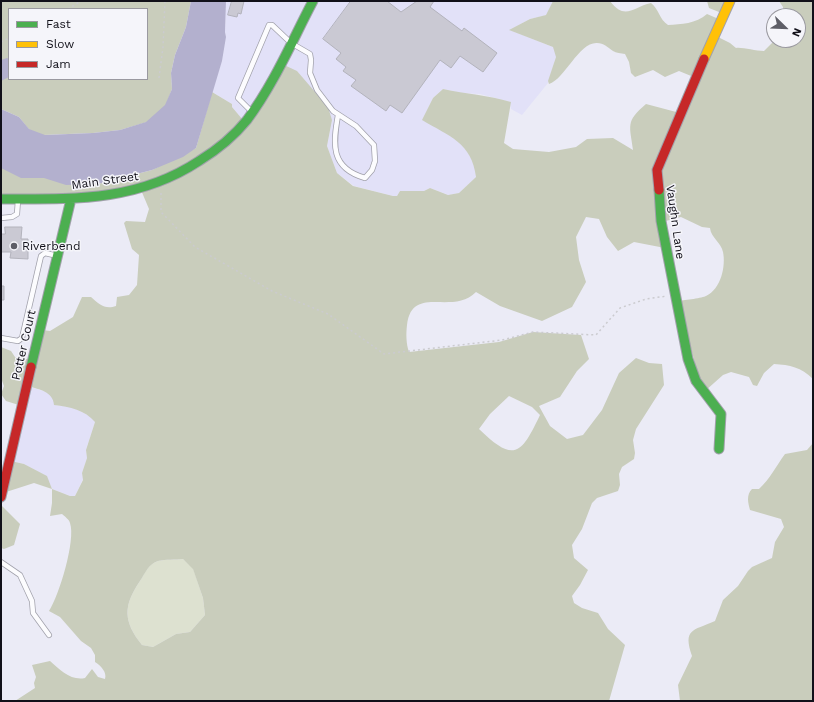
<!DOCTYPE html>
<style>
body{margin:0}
#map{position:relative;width:814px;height:702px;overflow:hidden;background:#ebebf6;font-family:"Work Sans",sans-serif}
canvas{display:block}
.frame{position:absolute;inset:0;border:2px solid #111019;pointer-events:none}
.legend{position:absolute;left:8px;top:8px;width:140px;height:72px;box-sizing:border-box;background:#f5f5fa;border:1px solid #9a99a0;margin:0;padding:5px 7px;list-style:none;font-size:12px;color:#111019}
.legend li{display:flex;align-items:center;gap:8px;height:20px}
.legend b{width:20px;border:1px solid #9a99a0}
.north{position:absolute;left:766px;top:8px;width:40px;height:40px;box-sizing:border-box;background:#f5f5fa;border:1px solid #9a99a0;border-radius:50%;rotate:113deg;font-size:11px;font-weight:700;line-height:16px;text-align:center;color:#111019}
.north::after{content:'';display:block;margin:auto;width:14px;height:18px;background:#5d5d66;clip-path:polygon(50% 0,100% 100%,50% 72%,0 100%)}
</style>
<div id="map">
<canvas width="814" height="702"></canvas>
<div class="frame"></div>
<ul class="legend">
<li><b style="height:5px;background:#4caf50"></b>Fast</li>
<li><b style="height:5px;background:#ffc107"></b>Slow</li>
<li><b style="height:5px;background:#c62828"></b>Jam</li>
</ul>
<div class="north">N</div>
</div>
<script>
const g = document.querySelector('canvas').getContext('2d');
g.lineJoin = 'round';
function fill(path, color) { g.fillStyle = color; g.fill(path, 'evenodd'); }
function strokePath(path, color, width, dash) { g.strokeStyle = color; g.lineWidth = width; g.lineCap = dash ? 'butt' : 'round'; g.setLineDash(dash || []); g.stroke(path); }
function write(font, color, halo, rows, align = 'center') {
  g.font = font + ' "Work Sans",sans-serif'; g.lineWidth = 3; g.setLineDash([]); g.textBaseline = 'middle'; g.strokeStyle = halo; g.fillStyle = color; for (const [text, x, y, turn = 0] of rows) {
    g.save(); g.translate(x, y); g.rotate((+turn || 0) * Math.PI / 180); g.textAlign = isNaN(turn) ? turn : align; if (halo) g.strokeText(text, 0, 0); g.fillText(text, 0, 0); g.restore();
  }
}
fill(new Path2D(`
 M226,1H553L547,15L530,19L510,30L553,47L556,51V57L548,83L522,115L511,109L510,102L480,94L461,93L443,89L433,98L423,120L457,139L468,152L475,165L476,177L459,193L448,195L430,188L424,191H400L397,196H393L354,186L337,173L327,146L332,120L297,71L243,120L232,107V104L212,92L222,61L226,37L225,32Z
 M28,386L49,393L54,400L55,405L72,407L90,416L95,422L86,450L87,458L82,473L83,479L75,496H70L52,489L46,476L24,464L11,461Z`), '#e2e1f8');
fill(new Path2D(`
 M183,559L193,568L203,598L205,615L190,632L176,634L153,647L142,645C123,621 123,606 140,581C145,573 148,564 158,561C166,559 175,560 183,559Z`), '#dde1d0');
fill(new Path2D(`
 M1,1H191L186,27L175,55L171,73L172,89L161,118L120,130L93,133L43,135L31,132L19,117L1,109ZM9,9H147V79H9Z
 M553,1H610C625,21 633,7 651,3C659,9 659,19 668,25C681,24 696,24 707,14L721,20L716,36L730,43L736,48C742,47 755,51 764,51L775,40H798V16H783V7L779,1H813V379C801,367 790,365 774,364L764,373L757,386L753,385L749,377L731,372L723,375L705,391L701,387L679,301C685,300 703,298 706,296C721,289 726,266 723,252C721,242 711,238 710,228L702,227L681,217L662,222L665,248L634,242L618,251L607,237L599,219L586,217L576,237L579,260L586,282L572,307L542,321L500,306L476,292C453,316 412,284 407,325C406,333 406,344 409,352L499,342L533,332L581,335L589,359L577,371L560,397L539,406L550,426L567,439L583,435L602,410L619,373L636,358L649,363L662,364L664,385L636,429L633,440L635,453L634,459L622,467L619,474L620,485L618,491L597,498L592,503L582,529L572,545L574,558L588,570L580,585L572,596L574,603L582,608L598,613L608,629L625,645L609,701H15L35,688L34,683L36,677L32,665L50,661C60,670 71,681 85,678L92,669L98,677L105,679C107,672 101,666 95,662V655L91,648L81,641L60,617L49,611C59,596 76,540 70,523C69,519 65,517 62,514L50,516L52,503V489L34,483L3,493L11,461L24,464L47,476L52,489L70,496H75L83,480L82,473L87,458L86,450L95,422C85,410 70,407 54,405C53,391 39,390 29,386L22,406L6,401L1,394L4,386L1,378V347L11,351L15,357L33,360L42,330L50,331L73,317L82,297H91C99,304 105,310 116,306L117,297L129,295L137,285L139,255L132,249L124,223L126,221L145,222L149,209L141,190L1,199V165L38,176L98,184L152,170L196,148L212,92L232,104V107L243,120L282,64L297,71L328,107L332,120L327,146L337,173L353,186L393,196H397L400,191H424L430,188L448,195L459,193L476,177C472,143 449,136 422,120L433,98L443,89C466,94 488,95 511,102L504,143L513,149L549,152L576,147L587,139L613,138L633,150C630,125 625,122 646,104L680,113L696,78L679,71L665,77L653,70L635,77L631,73L629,62L625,54C621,53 616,53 613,51C607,47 604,43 597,43C579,42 565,79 549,84L548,81L556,57L553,47L509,30L530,19L546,15ZM509,396L532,407L540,415C521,455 514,463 479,429L490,414ZM183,559L193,569L203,598L205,615L190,632L176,634L153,647L142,645C123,621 123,606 140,581C145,574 148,564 158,561C166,559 175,560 183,559Z
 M707,1H731L724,14L709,8Z
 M813,443V701H680L678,685L692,656C683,629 692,631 715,621L723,600L738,586L748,571L752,567L772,558L775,542L784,527L781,519L750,510C748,503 746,495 752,489H759C770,479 776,466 785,454L807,450Z
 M1,505L20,524L14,545L4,549L1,548Z`), '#c9cdbc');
fill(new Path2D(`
 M191,1H226L225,32L226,37L222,61L196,148L183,157L152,170L98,184L66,185L44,178H21L1,168V109L19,117L29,129L45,135L93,133L120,130L146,122L165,105L172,89L171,73L175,55L186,27Z
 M7,58L9,59V77L1,81V60Z`), '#b3b0ce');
const building = new Path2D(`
 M232,1H244L241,14L238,13L237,17L228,15Z
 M351,1H387L401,12L417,1H434L430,7L462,31L464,28L497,53L483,72L460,56L451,68L440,60L402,113L390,105L386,111L351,86L356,80L343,71L346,67L336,59L341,53L323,39Z
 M5,227H22L21,239H28V259L10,258L11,252H1V234H5Z
 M1,286H4V300H1Z`);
fill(building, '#cac9d3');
strokePath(building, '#b3b3bc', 1);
const lane = new Path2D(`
 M251,111L238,98L269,25H272L291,43L310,54L311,60L310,73L317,90L333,111L356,126L374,145L375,161L372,170L365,178C330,168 333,144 338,115
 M1,218L12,217L17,214L18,200
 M1,338L18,341L22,338L41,256L45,253L58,256
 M1,562L20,575L32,601L33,613L49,635`);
const fast = new Path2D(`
 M659,190L661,221L688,359L696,381L721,414L719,449
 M1,199C72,199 137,202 199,161C217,150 234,136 247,120C274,84 292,41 313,1
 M31,367L71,199`);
const slow = new Path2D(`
 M704,59L730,1`);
const jam = new Path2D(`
 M659,190L657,170L704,59
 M1,497L31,367`);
strokePath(lane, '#a1a1ab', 6);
strokePath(fast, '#a1a1ab', 11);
strokePath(slow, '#a1a1ab', 11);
strokePath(jam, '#a1a1ab', 11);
strokePath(new Path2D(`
 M68,9L81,1
 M1,42L9,38
 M159,78L163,47L165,1
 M161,193V212L195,247L272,291L328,314L384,354L502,340L533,332L596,335L620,308L646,299L667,296`), '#cbcbcf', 1.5, [2, 3]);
strokePath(lane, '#fcfcfe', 4.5);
strokePath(fast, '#4caf50', 9);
strokePath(slow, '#ffc107', 9);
strokePath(jam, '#c62828', 9);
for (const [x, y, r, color] of [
 [14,246,4,"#5d5d66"]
]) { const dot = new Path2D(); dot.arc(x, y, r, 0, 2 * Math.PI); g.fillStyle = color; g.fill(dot); strokePath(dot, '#f5f5fa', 1.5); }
write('12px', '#111019', '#f5f5fa', [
 ["Main Street",105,181,-8],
 ["Vaughn Lane",675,222,82],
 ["Potter Court",24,345,-77]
]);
write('12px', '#111019', '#f5f5fa', [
 ["Riverbend",22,246]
], 'left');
</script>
